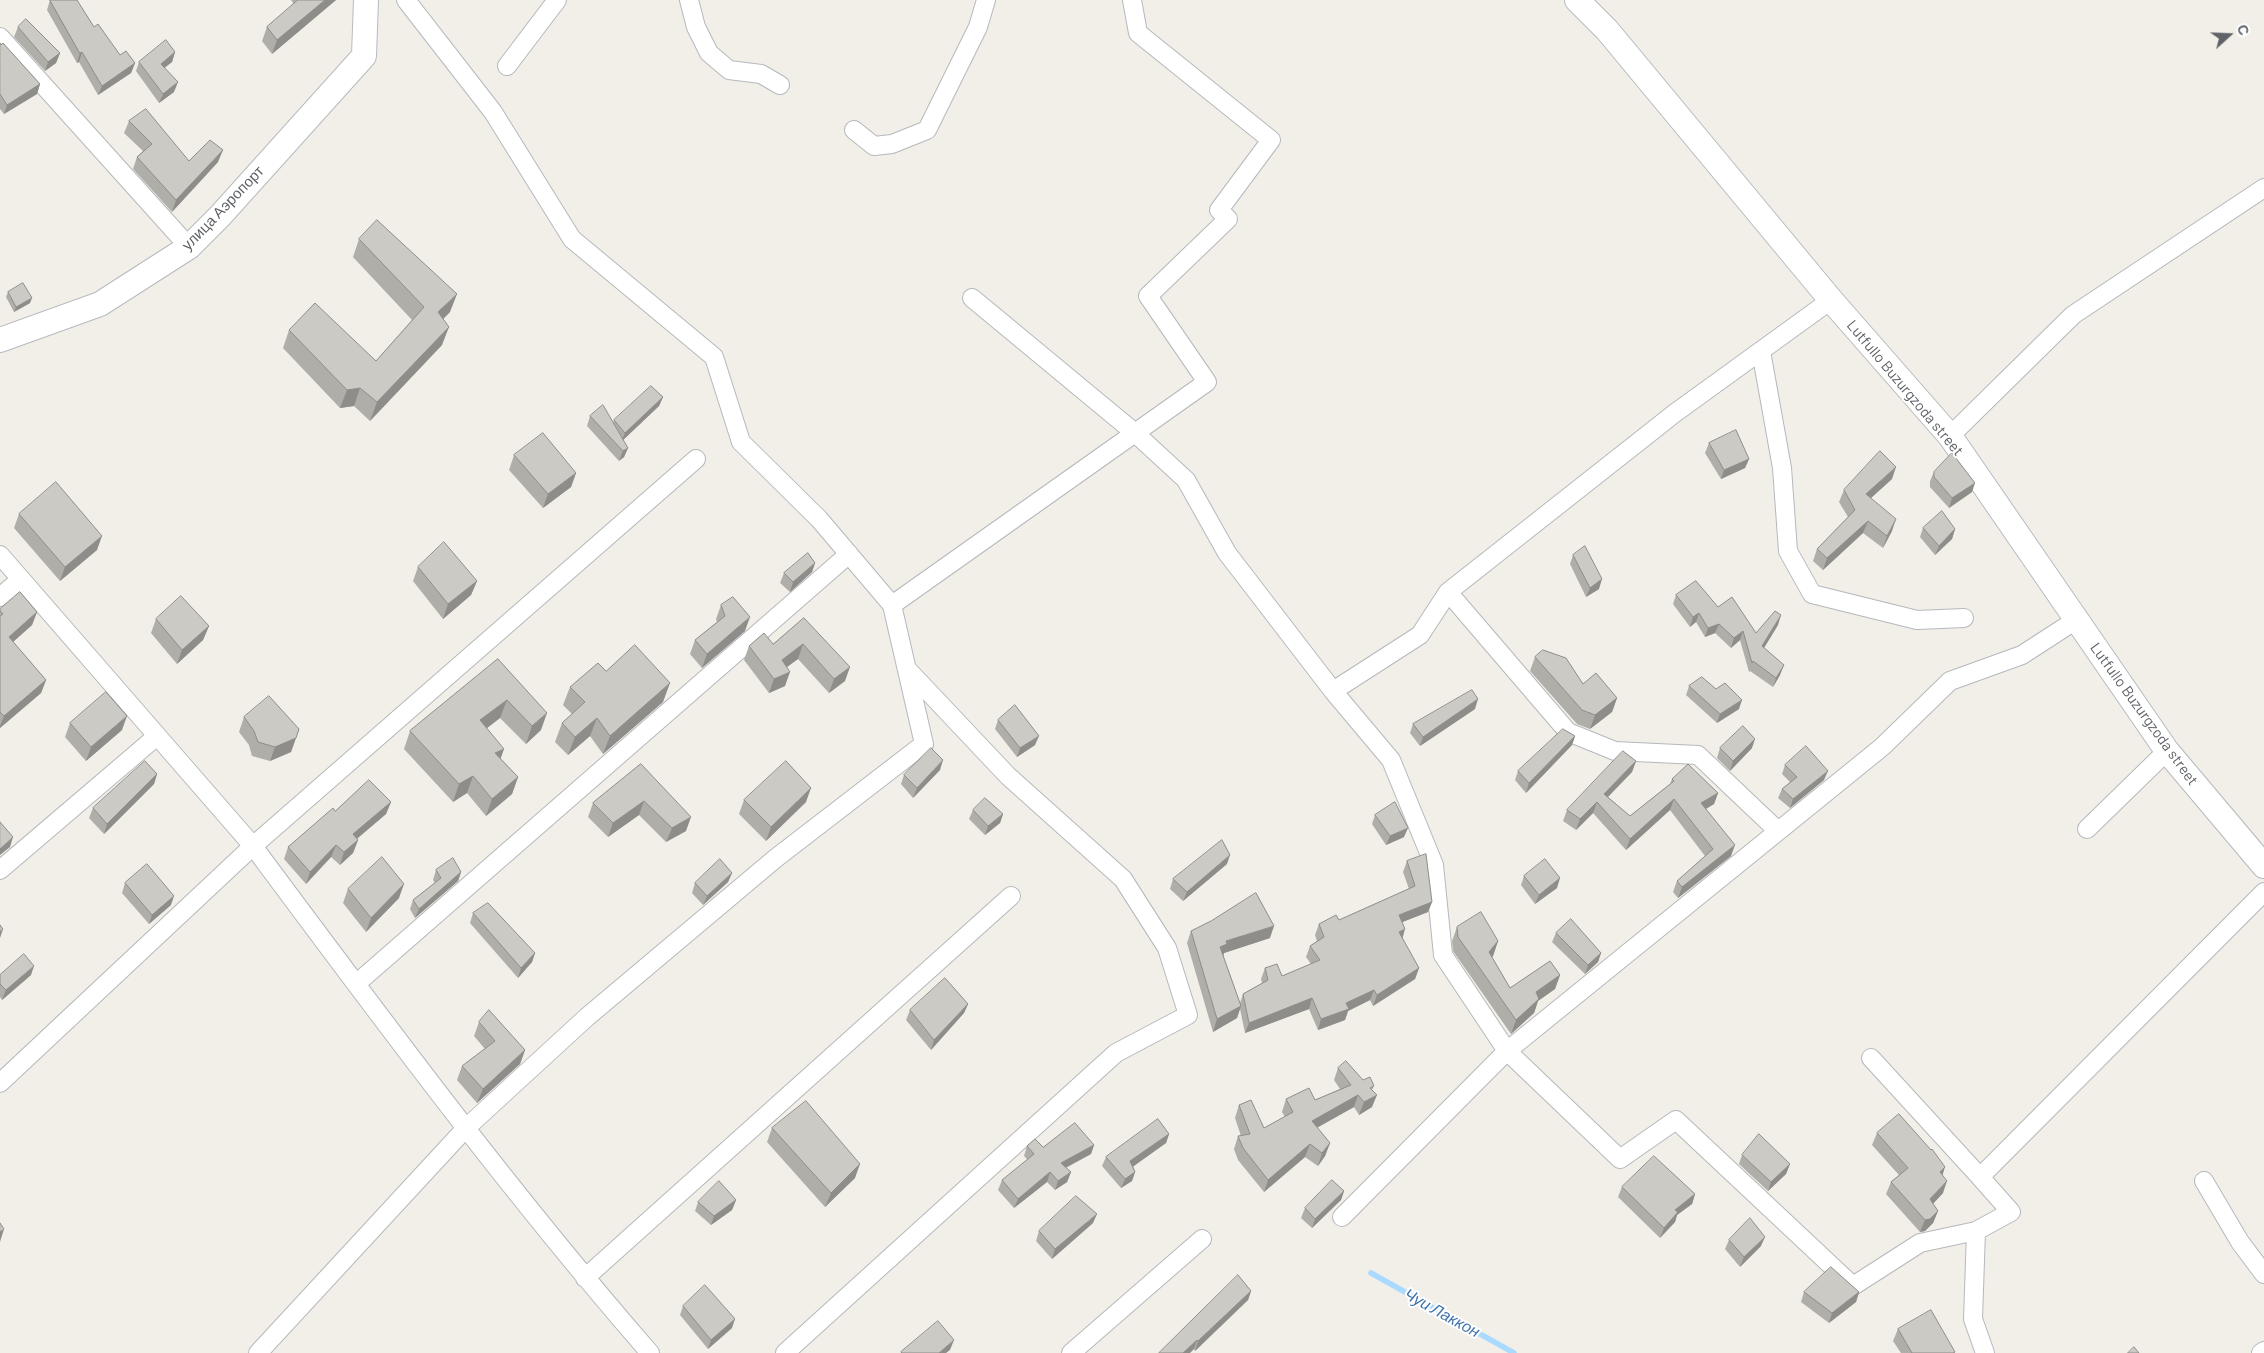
<!DOCTYPE html>
<meta charset="utf-8">
<style>
body{margin:0}
#map{position:relative;width:2264px;height:1353px;overflow:hidden;background:#f1efe8;font-family:Barlow,sans-serif}
canvas{display:block}
.north{position:absolute;left:2204px;top:10px;width:50px;height:50px;-webkit-text-stroke:4px #fff;paint-order:stroke;rotate:70deg;font-size:14px;font-weight:700;line-height:20px;text-align:center;color:#5f6368}
.north::after{content:'';display:block;margin:auto;width:18px;height:22px;background:#5f6368;clip-path:polygon(50% 0,100% 100%,50% 72%,0 100%)}
</style>
<div id="map">
<canvas width="2264" height="1353"></canvas>
<div class="north">С</div>
</div>
<script>
const g = document.querySelector('canvas').getContext('2d');
g.lineJoin = 'round';
function strokePath(path, color, width, dash) { g.strokeStyle = color; g.lineWidth = width; g.lineCap = dash ? 'butt' : 'round'; g.setLineDash(dash || []); g.stroke(path); }
function fill(path, color) { g.fillStyle = color; g.fill(path, 'evenodd'); }
function write(font, color, halo, rows, align = 'center') {
  g.font = font + ' Barlow,sans-serif'; g.lineWidth = 4; g.setLineDash([]); g.textBaseline = 'middle'; g.strokeStyle = halo; g.fillStyle = color; for (const [text, x, y, turn = 0] of rows) {
    g.save(); g.translate(x, y); g.rotate((+turn || 0) * Math.PI / 180); g.textAlign = isNaN(turn) ? turn : align; if (halo) g.strokeText(text, 0, 0); g.fillText(text, 0, 0); g.restore();
  }
}
strokePath(new Path2D(`
 M1371,1273L1514,1353`), '#aadaff', 5.5);
const minor = new Path2D(`
 M689,0L696,27L709,53L729,70L761,74L780,85
 M0,37L189,247
 M507,66L557,0
 M854,130L874,146L892,144L927,130L978,27L986,0
 M972,298L1135,433L1186,480L1227,553L1333,691L1391,760L1434,865L1443,955L1507,1051L1620,1159L1676,1120L1853,1286L1920,1243L1976,1231L2011,1212L1980,1177L2264,892
 M1761,351L1782,468L1788,551L1812,594L1917,620L1964,618
 M1950,436L2073,315L2264,188
 M0,555L253,846L0,1083
 M1448,592L1568,732L1615,751L1698,755L1778,831
 M0,597L21,579
 M892,605L1207,382L1148,296L1228,219L1219,210L1271,140L1138,33L1132,0
 M1333,691L1420,635L1448,592L1675,413L1831,300
 M2087,829L2167,751
 M0,870L157,736
 M356,984L849,554
 M1871,1058L1980,1177
 M2204,1181L2240,1242L2264,1274
 M1342,1217L1507,1051L1882,747L1950,681L2022,655L2076,620
 M1976,1231L1973,1319L1985,1353
 M585,1278L1011,896
 M258,1353L465,1129L587,1017L776,858L924,744L892,605L819,519L741,442L714,357L572,239L493,112L406,0
 M650,1353C509,1191 381,1018 253,846L696,459
 M785,1353L1116,1053L1188,1015L1167,948L1123,879L1008,776L907,669
 M1071,1353L1202,1239
 M2261,1353L2264,1351`);
const secondary = new Path2D(`
 M1577,0L1607,30L1831,300L1950,436L2167,751L2264,866
 M0,340L100,304L189,247L220,216L364,56L366,0`);
strokePath(minor, '#b5b8bc', 20);
strokePath(secondary, '#b6babf', 26);
strokePath(minor, '#fff', 18);
strokePath(secondary, '#fff', 24);
fill(new Path2D(`
 M50,0L120,55L135,63L131,73L98,95L79,62L77,63L47,10Z
 M291,0H336L272,54L262,41L267,27L294,4Z
 M18,27L60,53L56,63L45,71L14,37Z
 M0,43L40,84L37,94L4,114L0,109Z
 M175,52L172,62L165,67L174,92L159,103L136,71L139,62Z
 M129,121L189,161L218,162L172,212L133,169L137,157L143,151L124,133Z
 M359,239L450,312L443,319L442,345L370,421L354,406L340,408L283,348L289,330L376,361L412,320L353,257Z
 M8,292L30,303L14,312L6,297Z
 M663,397L659,406L623,440L628,448L624,457L619,461L587,426L590,416L613,423L614,420Z
 M1709,443L1749,459L1745,468L1721,479L1705,453Z
 M514,455L576,473L571,487L543,508L509,470Z
 M1934,472L1972,492L1949,508L1930,487V481Z
 M1892,479L1871,498L1892,531L1883,548L1863,533L1823,570L1813,561L1817,549L1848,517L1839,502L1844,490Z
 M19,514L97,550L60,581L14,528Z
 M1923,528L1955,529L1952,539L1935,555L1920,537Z
 M1573,555L1599,589L1586,597L1570,564Z
 M815,563L812,572L790,592L780,583L784,573Z
 M418,567L477,581L471,595L443,619L413,581Z
 M1676,595L1718,607L1756,633L1778,625L1764,648L1780,675L1773,687L1750,671L1749,672L1740,640L1731,648L1715,633L1705,637L1696,622L1690,627L1673,604Z
 M721,605L745,631L702,668L690,654L695,640L717,622L716,619Z
 M0,609L37,612L32,625L13,642L46,680L41,693L0,728Z
 M804,618L845,681L829,693L798,659L787,667L785,686L769,693L744,660L749,646L773,644Z
 M156,619L209,626L203,640L177,664L151,633Z
 M1535,657L1583,684L1617,698L1612,712L1590,729L1577,724L1530,671Z
 M498,659L541,730L526,744L500,718L487,728L501,759L518,777L512,794L486,816L467,793L453,802L404,749L410,731Z
 M606,671L663,702L603,754L590,736L568,755L555,742L562,723L572,714L563,705L570,687Z
 M1689,686L1739,709L1717,723L1686,695Z
 M1475,709L1420,746L1410,733L1413,724Z
 M244,717L299,729L291,752L270,761L252,756L249,745L239,732Z
 M998,720L1035,745L1017,757L995,729Z
 M70,723L122,730L86,761L65,737Z
 M1575,736L1572,745L1526,793L1515,780L1518,771Z
 M1720,748H1752L1730,771L1717,758Z
 M1636,761L1632,772L1608,797L1630,816L1670,784L1672,779L1718,793L1714,804L1706,809L1731,856L1678,898L1673,892L1677,881L1705,856L1670,810L1626,850L1593,813L1576,830L1563,821L1567,810Z
 M641,764L686,831L666,842L639,815L608,837L588,817L593,803Z
 M1785,765L1824,780L1790,808L1778,798L1782,789L1790,782L1782,774Z
 M940,770L913,798L901,784L904,775Z
 M157,774L154,784L104,834L89,818L93,808Z
 M744,800L806,802L766,841L739,814Z
 M391,802L386,814L357,839L358,840L353,853L340,865L331,857L306,884L284,859L288,847L335,811Z
 M973,810L1003,814L1000,823L985,835L969,819Z
 M1375,815L1404,837L1386,845L1372,824Z
 M1407,861L1432,902L1428,912L1402,922V938L1419,968L1415,979L1373,1006L1370,1000L1348,1011L1345,1020L1318,1030L1309,1009L1245,1033L1240,1009L1237,1018L1213,1032L1187,943L1191,931L1270,938L1224,953L1223,955L1240,1003L1243,994L1262,983L1261,979L1265,968L1282,976L1311,964L1306,957L1310,946L1317,941L1315,935L1319,924L1339,920L1409,889L1403,872Z
 M1227,864L1183,901L1170,889L1173,879Z
 M436,870L461,872L458,881L415,918L410,909L413,900L435,883L433,880Z
 M732,873L728,882L703,905L692,893L695,883Z
 M1524,876L1557,888L1535,904L1521,885Z
 M125,883L171,905L149,924L122,893Z
 M348,889L399,898L366,932L343,903Z
 M473,913L535,953L532,962L518,978L470,923Z
 M1457,927L1498,941L1493,956L1492,957L1510,988L1560,975L1555,989L1538,1001L1534,1013L1511,1034L1453,951L1452,941Z
 M1556,933L1601,953L1598,962L1585,974L1552,942Z
 M0,975H31L2,1000L0,997Z
 M968,1004L964,1013L931,1050L906,1020L910,1010Z
 M479,1022L525,1050L520,1064L477,1103L457,1080L462,1066L485,1049L474,1036Z
 M1338,1068L1374,1086L1372,1090V1107L1359,1115L1354,1107L1317,1128L1330,1143L1325,1156L1318,1166L1305,1157L1264,1192L1238,1160L1234,1149L1238,1136H1241L1235,1118L1239,1105L1264,1128L1285,1117L1282,1112L1286,1099L1315,1100L1340,1089L1334,1080Z
 M772,1128L855,1178L825,1207L767,1142Z
 M1877,1133L1942,1175L1943,1193L1933,1204L1938,1211L1933,1223L1925,1231L1920,1232L1886,1194L1891,1182L1899,1175L1872,1145Z
 M1169,1134L1166,1143L1133,1166L1135,1172L1132,1181L1121,1188L1102,1166L1106,1157Z
 M1094,1145L1091,1154L1066,1168L1071,1172L1067,1182L1055,1190L1047,1182L1014,1208L998,1190L1002,1180L1028,1160L1024,1156L1027,1146L1043,1147Z
 M1742,1155L1790,1164L1786,1174L1768,1191L1739,1164Z
 M1622,1187L1695,1194L1692,1204L1677,1215L1675,1222L1660,1238L1618,1197Z
 M1344,1191L1341,1200L1312,1228L1301,1218L1305,1208Z
 M736,1200L732,1210L711,1225L695,1211L698,1202Z
 M1093,1223L1052,1259L1036,1241L1039,1231Z
 M1729,1240L1761,1246L1740,1267L1725,1249Z
 M1251,1291L1248,1300L1195,1351L1194,1349L1159,1353Z
 M1804,1292H1859L1856,1302L1829,1323L1801,1302Z
 M683,1306L732,1328L708,1349L680,1315Z
 M1898,1329L1955,1352L1954,1353H1901L1893,1341Z`), '#afaea9');
fill(new Path2D(`
 M325,0H336L272,54L277,40Z
 M82,52L79,62L77,63L80,53Z
 M175,52L172,62L158,73L161,64Z
 M60,53L56,63L45,71L48,62Z
 M135,63L131,73L98,95L102,86Z
 M178,82L174,92L159,103L163,94Z
 M40,84L37,94L4,114L7,105Z
 M223,150L218,162L172,212L176,200Z
 M457,294L450,312L431,331L438,312Z
 M32,298L30,303L14,312L16,307Z
 M449,327L442,345L370,421L377,402Z
 M360,388L354,406L340,408L347,390Z
 M663,397L659,406L621,442L625,433Z
 M628,448L624,457L619,461L623,451Z
 M1749,459L1745,468L1721,479L1724,470Z
 M1896,467L1892,479L1862,506L1866,494Z
 M576,473L571,487L543,508L548,494Z
 M1975,483L1972,492L1949,508L1952,498Z
 M1896,519L1892,531L1883,548L1887,536Z
 M1868,521L1863,533L1823,570L1827,558Z
 M1955,529L1952,539L1935,555L1939,546Z
 M102,536L97,550L60,581L65,567Z
 M815,563L812,572L790,592L793,582Z
 M1602,579L1599,589L1586,597L1590,588Z
 M477,581L471,595L443,619L448,604Z
 M37,612L32,625L4,650L9,637Z
 M1699,613L1696,622L1690,627L1693,617Z
 M1781,615L1778,625L1759,656L1762,646Z
 M750,617L745,631L702,668L707,654Z
 M1719,624L1715,633L1705,637L1708,628Z
 M209,626L203,640L177,664L182,650Z
 M1743,631L1740,640L1731,648L1734,638Z
 M803,644L798,659L777,674L782,660Z
 M1784,665L1780,675L1773,687L1776,678Z
 M850,667L845,681L829,693L834,679Z
 M790,672L785,686L769,693L774,679Z
 M46,680L41,693L0,728V726L4,716Z
 M670,683L663,702L603,754L610,736Z
 M1617,698L1612,712L1590,729L1595,715Z
 M1478,699L1475,709L1420,746L1423,737Z
 M507,700L500,718L474,738L480,720Z
 M1742,700L1739,709L1717,723L1720,714Z
 M547,713L541,730L526,744L532,726Z
 M127,716L122,730L86,761L91,747Z
 M597,718L590,736L568,755L575,737Z
 M1039,736L1035,745L1017,757L1020,748Z
 M1575,736L1572,745L1526,793L1529,783Z
 M296,738L291,752L270,761L275,747Z
 M1755,739L1752,748L1730,771L1733,761Z
 M504,749L498,766L495,753Z
 M943,760L940,770L913,798L917,788Z
 M1636,761L1632,772L1600,805L1604,794Z
 M1828,771L1824,780L1790,808L1793,799Z
 M157,774L154,784L104,834L107,824Z
 M473,776L467,793L453,802L459,784Z
 M518,777L512,794L486,816L492,799Z
 M811,788L806,802L766,841L771,827Z
 M1718,793L1714,804L1697,814L1701,803Z
 M1674,799L1670,810L1626,850L1630,839Z
 M644,801L639,815L608,837L613,823Z
 M391,802L386,814L348,846L353,834Z
 M1597,802L1593,813L1576,830L1580,819Z
 M1003,814L1000,823L985,835L988,826Z
 M691,817L686,831L666,842L672,828Z
 M1408,828L1404,837L1386,845L1390,836Z
 M13,837L10,847L0,855V849Z
 M358,840L353,853L340,865L344,852Z
 M336,845L331,857L306,884L310,872Z
 M1735,845L1731,856L1678,898L1682,887Z
 M1230,855L1227,864L1183,901L1187,892Z
 M461,872L458,881L415,918L419,909Z
 M732,873L728,882L703,905L707,896Z
 M1560,878L1557,888L1535,904L1539,895Z
 M404,884L399,898L366,932L371,918Z
 M174,896L171,905L149,924L152,915Z
 M1432,902L1428,912L1395,925L1399,915Z
 M1274,926L1270,938L1224,953L1223,957L1220,947L1226,941Z
 M3,929L0,938V932Z
 M1405,929L1402,940L1399,932Z
 M1498,941L1493,956L1484,966L1489,952Z
 M535,953L532,962L518,978L521,968Z
 M1601,953L1598,962L1585,974L1588,965Z
 M34,966L31,975L2,1000L6,990Z
 M1419,968L1415,979L1373,1006L1377,995Z
 M1560,975L1555,989L1538,1001L1534,1013L1511,1034L1516,1020L1536,992Z
 M1374,990L1370,1000L1348,1011L1345,1020L1318,1030L1321,1019L1346,1003Z
 M1312,998L1309,1009L1245,1033L1249,1023Z
 M968,1004L964,1013L931,1050L934,1040Z
 M1241,1006L1237,1018L1213,1032L1217,1019Z
 M525,1050L520,1064L477,1103L483,1089Z
 M1358,1095L1354,1107L1307,1133L1312,1121Z
 M1377,1095L1372,1107L1359,1115L1364,1102Z
 M1169,1134L1166,1143L1127,1171L1130,1161Z
 M1330,1143L1325,1156L1318,1166L1322,1153Z
 M1310,1144L1305,1157L1264,1192L1268,1180Z
 M1094,1145L1091,1154L1057,1172L1061,1163Z
 M860,1164L855,1178L825,1207L831,1193Z
 M1790,1164L1786,1174L1768,1191L1771,1182Z
 M1945,1167L1941,1180L1940,1172Z
 M1050,1172L1047,1182L1014,1208L1018,1199Z
 M1071,1172L1067,1182L1055,1190L1058,1181Z
 M1135,1172L1132,1181L1121,1188L1125,1179Z
 M1947,1181L1943,1193L1926,1211L1930,1199Z
 M1344,1191L1341,1200L1312,1228L1315,1219Z
 M1695,1194L1692,1204L1677,1215L1675,1222L1660,1238L1664,1228L1675,1210Z
 M736,1200L732,1210L711,1225L714,1216Z
 M1938,1211L1933,1223L1925,1231L1920,1232L1925,1220Z
 M1097,1214L1093,1223L1052,1259L1055,1249Z
 M4,1229L0,1242V1232Z
 M1765,1237L1761,1246L1740,1267L1744,1257Z
 M1251,1291L1248,1300L1195,1351L1198,1341Z
 M1859,1292L1856,1302L1829,1323L1832,1313Z
 M735,1319L732,1328L708,1349L711,1340Z
 M954,1340L950,1350L946,1353H939Z
 M1197,1340L1194,1349L1190,1353H1183Z`), '#8f8d8a');
const building = new Path2D(`
 M50,0H77L94,27L98,24L120,55L126,51L135,63L102,86L82,52L80,53Z
 M298,0H325L277,40L267,27Z
 M26,19L60,53L48,62L18,27Z
 M166,40L175,52L161,64L178,82L163,94L139,62Z
 M0,43L1,45L3,43L40,84L7,105L0,94Z
 M146,109L189,161L210,140L223,150L176,200L137,157L152,144L129,121Z
 M377,220L457,294L438,312L449,327L377,402L360,388L347,390L289,330L315,303L376,361L424,307L359,239Z
 M23,283L32,298L16,307L8,292Z
 M651,386L663,397L625,433L614,420Z
 M603,405L628,448L623,451L590,416Z
 M1736,430L1749,459L1724,470L1709,443Z
 M543,433L576,473L548,494L514,455Z
 M1880,451L1896,467L1866,494L1896,519L1887,536L1868,521L1827,558L1817,549L1855,510L1844,490Z
 M1952,453L1975,483L1952,498L1934,477V472Z
 M56,482L102,536L65,567L19,514Z
 M1942,511L1955,529L1939,546L1923,528Z
 M444,542L477,581L448,604L418,567Z
 M1585,546L1602,579L1590,588L1573,555Z
 M808,553L815,563L793,582L784,573Z
 M1696,581L1718,607L1732,597L1756,633L1775,611L1781,615L1762,646L1784,665L1776,678L1753,661L1752,663L1743,631L1734,638L1719,624L1708,628L1699,613L1693,617L1676,595Z
 M20,592L37,612L9,637L46,680L4,716L0,712V616L3,614L0,611V609Z
 M181,596L209,626L182,650L156,619Z
 M733,597L750,617L707,654L695,640L725,616L721,605Z
 M804,618L850,667L834,679L803,644L782,660L790,672L774,679L749,646L764,633L773,644Z
 M635,645L670,683L610,736L597,718L575,737L562,723L585,702L570,687L598,663L606,671Z
 M1543,650L1566,658L1583,684L1596,673L1617,698L1595,715L1582,710L1535,657Z
 M498,659L547,713L532,726L507,700L480,720L504,749L495,753L518,777L492,799L473,776L459,784L410,731Z
 M1702,677L1716,689L1725,683L1742,700L1720,714L1689,686Z
 M1472,690L1478,699L1423,737L1413,724Z
 M106,692L127,716L91,747L70,723Z
 M269,696L299,729L296,738L275,747L258,742L254,731L244,717Z
 M1015,705L1039,736L1020,748L998,720Z
 M1743,726L1755,739L1733,761L1720,748Z
 M1563,729L1575,736L1529,783L1518,771Z
 M1806,746L1828,771L1793,799L1782,789L1797,777L1785,765Z
 M931,748L943,760L917,788L904,775Z
 M1623,751L1636,761L1604,794L1630,816L1674,781L1672,779L1688,764L1718,793L1701,803L1735,845L1682,887L1677,881L1713,849L1674,799L1630,839L1597,802L1580,819L1567,810Z
 M145,761L157,774L107,824L93,808Z
 M786,761L811,788L771,827L744,800Z
 M641,764L691,817L672,828L644,801L613,823L593,803Z
 M369,780L391,802L353,834L358,840L344,852L336,845L310,872L288,847L333,808L335,811Z
 M985,798L1003,814L988,826L973,810Z
 M1395,802L1408,828L1390,836L1375,815Z
 M0,822L13,837L0,849Z
 M1222,840L1230,855L1187,892L1173,879Z
 M1426,854L1432,902L1399,915L1405,929L1399,932L1419,968L1377,995L1374,990L1346,1003L1349,1009L1321,1019L1312,998L1249,1023L1243,994L1268,980L1265,968L1277,964L1282,976L1320,960L1310,946L1324,937L1319,924L1336,915L1339,920L1415,886L1407,861Z
 M382,857L404,884L371,918L348,889Z
 M453,858L461,872L419,909L413,900L441,878L436,870Z
 M720,859L732,873L707,896L695,883Z
 M1545,859L1560,878L1539,895L1524,876Z
 M147,864L174,896L152,915L125,883Z
 M1256,893L1274,926L1226,941L1227,944L1220,947L1241,1006L1217,1019L1191,931L1211,921Z
 M488,903L535,953L521,968L473,913Z
 M1481,912L1498,941L1489,952L1510,988L1550,961L1560,975L1536,992L1539,999L1516,1020L1458,937L1457,927Z
 M1571,919L1601,953L1588,965L1556,933Z
 M0,925L3,929L0,932Z
 M24,954L34,966L6,990L0,984V975Z
 M945,978L968,1004L934,1040L910,1010Z
 M489,1010L525,1050L483,1089L462,1066L495,1041L479,1022Z
 M1346,1061L1363,1080L1370,1077L1374,1086L1370,1088L1377,1095L1364,1102L1358,1095L1312,1121L1330,1143L1322,1153L1310,1144L1268,1180L1243,1148L1238,1136L1250,1134L1239,1105L1251,1100L1264,1128L1293,1112L1286,1099L1309,1088L1315,1100L1351,1085L1338,1068Z
 M806,1101L860,1164L831,1193L772,1128Z
 M1899,1114L1931,1150L1932,1149L1945,1167L1940,1172L1947,1181L1930,1199L1938,1211L1930,1219L1925,1220L1891,1182L1908,1168L1877,1133Z
 M1158,1119L1169,1134L1130,1161L1135,1172L1125,1179L1106,1157Z
 M1075,1123L1094,1145L1061,1163L1071,1172L1058,1181L1050,1172L1018,1199L1002,1180L1034,1154L1027,1146L1035,1139L1043,1147Z
 M1759,1134L1790,1164L1771,1182L1742,1155Z
 M1654,1156L1695,1194L1675,1210L1678,1212L1664,1228L1622,1187Z
 M1332,1180L1344,1191L1315,1219L1305,1208Z
 M719,1181L736,1200L714,1216L698,1202Z
 M1076,1196L1097,1214L1055,1249L1039,1231Z
 M1750,1218L1765,1237L1744,1257L1729,1240Z
 M0,1223L4,1229L0,1232Z
 M1831,1267L1859,1292L1832,1313L1804,1292Z
 M1238,1275L1251,1291L1198,1341L1197,1340L1183,1353H1159Z
 M705,1285L735,1319L711,1340L683,1306Z
 M1931,1310L1955,1352L1953,1353H1912L1898,1329Z
 M938,1321L954,1340L939,1353H902L901,1352Z
 M2134,1347L2139,1353H2128Z`);
fill(building, '#cccac5');
strokePath(building, '#8f8d8a', 1);
write('15px', '#5f6368', '#fff', [
 ["улица Аэропорт",223,208,-46],
 ["Lutfullo Buzurgzoda street",1905,388,50],
 ["Lutfullo Buzurgzoda street",2144,714,54]
]);
write('italic 16px', '#4174aa', '#fff', [
 ["Чуи Лаккон",1442,1313,29]
]);
</script>
